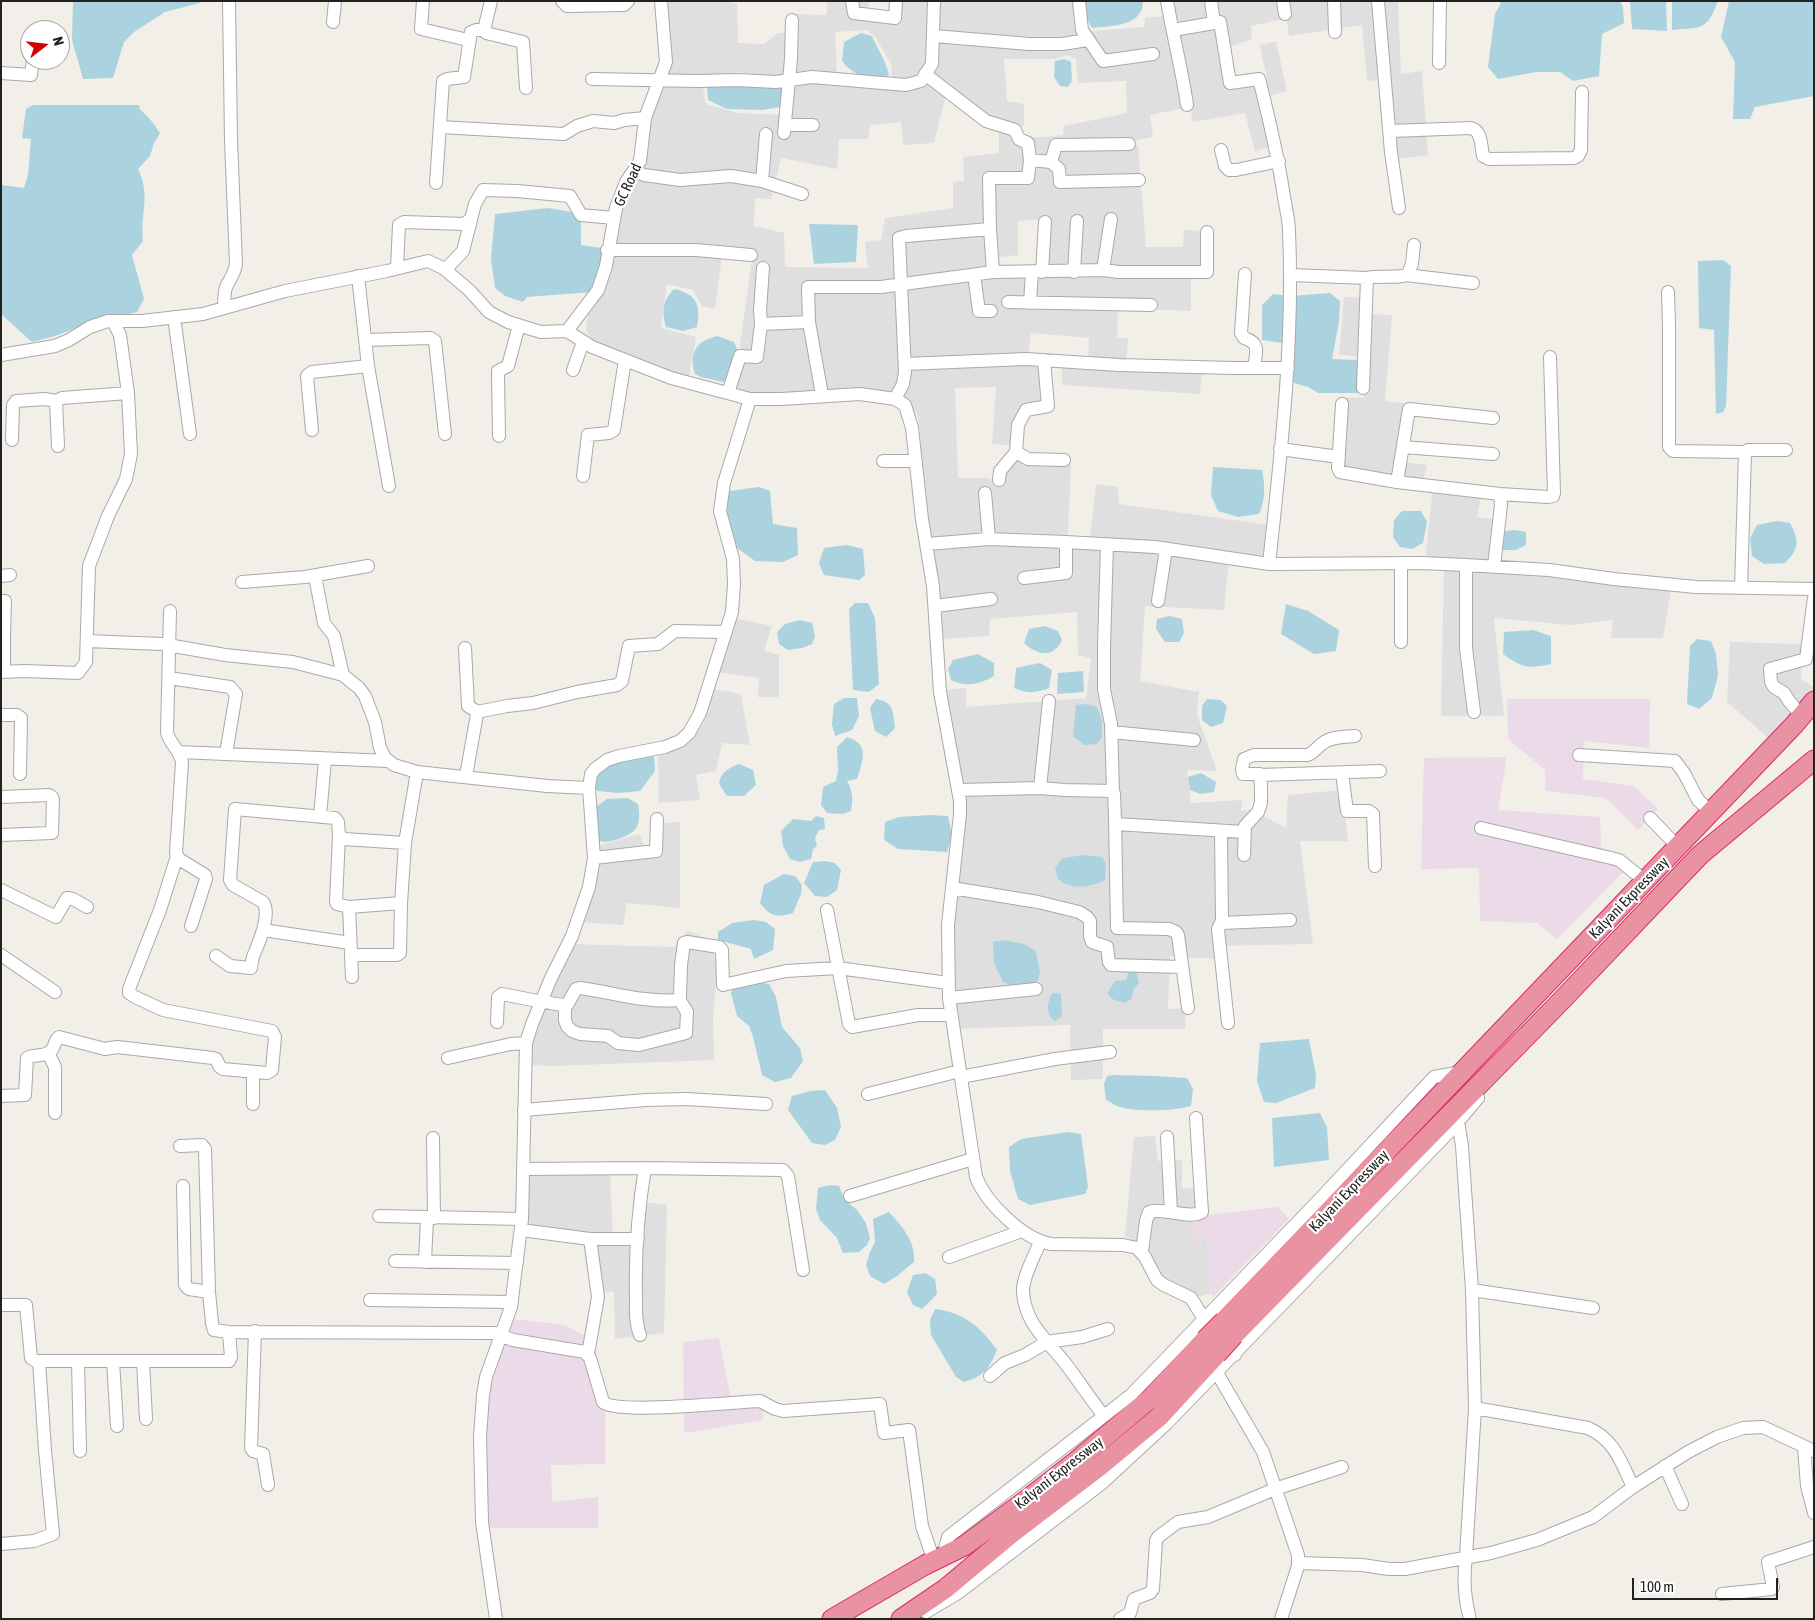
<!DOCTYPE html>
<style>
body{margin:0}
#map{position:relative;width:1815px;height:1620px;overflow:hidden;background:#f2efe9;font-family:"Asap Condensed",sans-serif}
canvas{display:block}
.frame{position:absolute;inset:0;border:2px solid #222;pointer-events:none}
.north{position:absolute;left:20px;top:20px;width:50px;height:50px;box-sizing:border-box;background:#fff;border:1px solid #a7a7a7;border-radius:50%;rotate:74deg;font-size:14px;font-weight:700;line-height:20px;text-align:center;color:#222}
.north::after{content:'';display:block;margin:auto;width:18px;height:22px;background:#d40000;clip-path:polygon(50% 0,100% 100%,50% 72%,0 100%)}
.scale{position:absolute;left:1632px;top:1578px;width:146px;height:22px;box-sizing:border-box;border:2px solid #222;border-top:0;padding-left:6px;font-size:15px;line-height:18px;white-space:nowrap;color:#222;-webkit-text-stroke:4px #fff;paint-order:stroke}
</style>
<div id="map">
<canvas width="1815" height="1620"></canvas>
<div class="frame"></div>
<div class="north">N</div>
<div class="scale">100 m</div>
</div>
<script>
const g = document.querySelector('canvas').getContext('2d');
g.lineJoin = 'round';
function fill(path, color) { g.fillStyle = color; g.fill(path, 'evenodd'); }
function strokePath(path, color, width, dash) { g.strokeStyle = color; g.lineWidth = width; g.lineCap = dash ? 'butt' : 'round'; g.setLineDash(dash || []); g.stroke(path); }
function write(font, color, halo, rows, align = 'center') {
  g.font = font + ' "Asap Condensed",sans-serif'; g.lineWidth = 4.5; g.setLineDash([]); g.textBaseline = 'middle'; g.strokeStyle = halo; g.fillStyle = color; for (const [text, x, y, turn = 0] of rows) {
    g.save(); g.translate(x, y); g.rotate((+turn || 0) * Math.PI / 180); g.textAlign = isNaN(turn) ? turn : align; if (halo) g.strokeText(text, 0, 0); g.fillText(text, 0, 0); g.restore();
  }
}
fill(new Path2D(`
 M664,1H728L737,4L738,43L764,44L778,33L795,32L793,14L827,15V1H869L868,14H890L891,1H932L929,61L920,77L906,82L892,79L891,64L876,38L868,30L835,32L837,74L780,78L738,72L701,78L666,76Z
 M937,1H1075L1089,31L1144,27L1145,18L1166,16L1183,108L1150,115L1153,137L1132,141L1055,142L1050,158L1032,155V138L1063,135L1064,126L1127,113L1126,81L1078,83L1076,59L1067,55L1055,59H1004L1007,101L1024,104V126L1016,127L992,120L931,74Z
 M1169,1H1280L1283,19L1251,26L1252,39L1224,49L1230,87L1267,80L1260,45L1276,41L1287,91L1262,98L1274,146L1255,151L1245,113L1193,122Z
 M1284,1H1398L1401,74L1422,71L1428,155L1399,159L1388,79L1367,81L1362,25L1289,36Z
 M927,79L946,95L934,143L903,145L901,122L870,125L868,139H839L837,169L781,158L771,199L755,198L754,226L784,233L785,267L868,268L865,242L881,240L885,218L953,208V182L964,181L963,157L999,153V130L1007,128L1025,144L1026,175L987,178L991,271L900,282L903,362L897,394L755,396L734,390L751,265L759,252L611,246L649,121L665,85L703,88L706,104L738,113L789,115L793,83Z
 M1138,146L1146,247H1183L1184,230L1204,231L1206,270H1045L1048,219L1018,221V255L991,258V181L1031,179L1034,163L1060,148Z
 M610,253L722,256L715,309L702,306L693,290L667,284L661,328L696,337L689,377L672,374L597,347L586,331L588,312Z
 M992,275H1191V311L1118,308L1117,338H1128L1126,362L1088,359L1089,338L1031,333L1028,355L1044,362L1047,405L1024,408L1016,446L992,444L996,387L955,388L958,478H990L996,487L1005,471L1016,456L1028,464L1071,462L1068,535L1019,533L930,540L923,517L921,439L917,414L902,396L906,287Z
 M1344,297L1364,298L1365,314L1392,315L1385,401L1409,404L1399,461L1427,465L1423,482L1339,469L1345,397L1364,398L1365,357L1339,355Z
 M1062,364L1202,368L1200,394L1062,385Z
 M1096,484L1118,487L1119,504L1269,525L1266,556L1157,542L1090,539Z
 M1433,487L1482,494L1477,517L1497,520L1491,563L1425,560Z
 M1020,542L1095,545L1229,560L1224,610L1145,606L1140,681L1199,692L1197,715L1217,771L1187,770L1191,803L1242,800L1241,811L1252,810L1286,828L1288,795L1342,790L1348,841H1300L1313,944L1215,946V959L1170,956L1168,1009L1186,1008L1185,1029H1103V1079L1071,1080L1070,1025L954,1029L950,966L965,802L963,782L941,690L966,688V707L1086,698L1091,658L1078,655L1077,612L990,619L989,636L940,639L931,549Z
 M1444,566L1567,576L1671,589L1663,638H1611L1613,620L1570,625L1494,618L1504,716H1441Z
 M733,618L772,626L764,651L779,655V697H758L759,678L714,672Z
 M1730,642L1802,644L1801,679L1814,687V700L1773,742L1727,702Z
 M713,689L741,694L750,745L722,743L716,771L696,775L700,800L659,803L658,755L689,743L704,723Z
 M680,822V908L627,903L623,925L580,922L590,904L597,846L639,834L648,852L663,846L664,823Z
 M688,931L712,941L717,974L713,1018L714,1060L554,1066L527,1065L529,1033L569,944L674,947Z
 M1155,1136L1158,1161L1182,1160V1188L1197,1189L1201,1211L1191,1212L1193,1238L1207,1240L1211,1294L1200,1296L1165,1284L1148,1247L1125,1236L1134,1137Z
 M610,1170L613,1242L640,1240L644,1202L667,1205L664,1333L615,1339L614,1291L596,1294L594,1234L525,1229L527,1172Z`), '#e0dfdf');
fill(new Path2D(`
 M1507,699H1650L1649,748L1584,741L1583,779L1634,786L1658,809L1638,830L1606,798L1545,791V770L1508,739Z
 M1507,757L1498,810L1600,817L1601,847L1630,865L1557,939L1537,923L1480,921L1479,868L1421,869L1424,758Z
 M1278,1207L1289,1219L1213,1297L1211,1294L1207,1240L1193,1238L1191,1217Z
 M513,1319L565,1325L594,1341L605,1404V1464L551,1465L552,1502L598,1497V1528H484L486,1384Z
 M719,1338L732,1405L764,1403L763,1420L684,1433L683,1342Z`), '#ebdbe8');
fill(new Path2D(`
 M73,1H201L200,3L165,12L134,32L124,42L113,78L83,79L72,40Z
 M1084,1H1143C1143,27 1110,26 1092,28L1085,15Z
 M1499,1H1620L1623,7L1624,23L1602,34L1599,76L1573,81L1560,72H1536L1498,79L1488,67L1495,14L1501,3Z
 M1630,1H1666L1667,31L1632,29Z
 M1672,1H1718C1707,31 1702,27 1672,30Z
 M1729,1H1814V96L1755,107L1750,119H1733L1735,62L1721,37Z
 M861,33L872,36C878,50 886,61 889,75C872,84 853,75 842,61L844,42Z
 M1064,59L1071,62L1072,81L1068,87L1060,86L1054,77L1055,61Z
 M726,82L780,86L784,96L780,107L763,110L727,109L708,100L707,86Z
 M33,105H139L140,109L150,119L160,133L154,143L150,156L138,169C151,194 140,215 143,241L132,255L144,299L137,312L112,319L94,321L55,336L32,342L1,314V185L24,188L28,175L31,139L22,138L26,109Z
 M548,208L579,213L581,222V245L602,248L604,254L593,292L527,297L523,302L505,296L495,288L491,259L495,214Z
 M809,224L858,225L856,262L814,264Z
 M1723,260L1731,266L1726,406L1723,412L1716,414L1714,330L1699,328L1698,261Z
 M674,289C697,294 701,305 697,327L683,331L666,327C662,312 662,301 674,289Z
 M1330,293L1340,301L1339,322L1332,359L1358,360V393H1318L1308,387L1294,383L1290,374L1295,351L1283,343L1262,340V305L1273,294L1291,296Z
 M717,336L734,342L738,351L731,377L723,382L701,377L695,374C688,352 697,341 717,336Z
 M1213,467L1262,470C1265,487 1266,498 1259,514L1238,517L1218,511L1211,495Z
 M759,487L770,491L773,524L797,528L798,555L783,562L755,561L737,548L727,513L729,491Z
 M1402,511H1421L1427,522L1423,543L1412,549L1400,547L1393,537L1394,520Z
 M1777,521L1790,523C1800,541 1799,549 1785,563L1764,564L1752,556L1750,538L1757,525Z
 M1515,530L1526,532V545L1516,550H1496L1499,532Z
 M847,545L863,549L865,575L859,580L824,575L819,563L824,548Z
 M855,603H868L875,618L879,684L869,692L853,690L849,609Z
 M1286,604L1308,611L1339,630L1336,651L1314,654L1281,634Z
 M1170,616L1182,619L1184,633L1179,642H1165L1156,629L1157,619Z
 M800,620L812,623L815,636L812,644L802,648L788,650L779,644L777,632L785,624Z
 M1045,626L1058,631L1062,640C1053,659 1037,655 1024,643L1029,629Z
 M1533,630L1551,636V664C1527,669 1522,668 1503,654L1504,632Z
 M1697,639L1711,641L1716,654L1718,675L1712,698L1699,709L1687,704L1690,646Z
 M978,654L994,663V676C980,684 967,688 951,680L948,669L953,660Z
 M1040,663L1052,670L1049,688C1036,693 1027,694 1014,688L1016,668Z
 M1083,671L1084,692L1057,694L1058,673Z
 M844,698H857L859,716L852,730L835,736L832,724L834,704Z
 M876,699C894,702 893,711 895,728L886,737L875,731L870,708Z
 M1207,699L1221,700L1227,706L1223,723L1211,727L1202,720V706Z
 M1086,704L1097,707L1102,720V738L1096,744L1084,745L1073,736L1076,705Z
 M847,737C870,744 863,760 857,779L847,781C853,791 853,800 851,811L843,814L827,813L821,805L823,787L836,781L838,771L837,747Z
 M643,752L654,757L655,771L640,791L618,793L598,791L591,785L594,771Z
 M739,764L753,770L756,785L744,796H727L719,784C720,773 728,768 739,764Z
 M1201,773L1216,782L1214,792L1200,794L1190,790L1188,777Z
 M628,798L638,804C641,822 639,832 621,838C612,841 607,843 598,841L594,824L597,806L607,799Z
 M931,815L948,816L952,835L947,852L898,849L884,840L885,822L899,817Z
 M816,816L824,818L825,829L819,830L815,838L817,846L813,849L811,859L800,862L790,859L783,846L781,831L793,819L811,821Z
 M1085,855L1102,857L1106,863L1105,880C1090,888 1071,890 1058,879L1055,868L1062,858Z
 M825,861L835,863L841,870L837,890L827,897L815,896L804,883L813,862Z
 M784,874L795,876L802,885L801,894L793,913C776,918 771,917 760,903L764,885Z
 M754,920L766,922L775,929L773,950L754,959L751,949L718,940V932L732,923Z
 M1003,940L1024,944L1036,951L1040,972L1038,981C1025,986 1015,989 1003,982L994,963L993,942Z
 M1136,971L1139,983L1133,990L1132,998L1125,1003L1114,1000L1107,994L1115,981L1126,980L1128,973Z
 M752,982L769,984L776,997L782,1027L800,1048L803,1061L791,1078L775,1082L762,1075L753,1037L749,1026L737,1016L731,993L734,984Z
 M1052,993L1061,994L1062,1017L1054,1021C1045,1010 1047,1005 1052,993Z
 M1309,1039L1316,1075L1315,1088L1276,1103L1264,1102L1257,1081L1260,1043Z
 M1113,1075L1155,1076L1187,1078L1193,1089L1191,1106C1175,1111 1137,1112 1120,1107C1115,1106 1111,1102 1106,1100L1104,1084L1107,1076Z
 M825,1090L837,1108L841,1127L835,1140L825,1145L812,1143L788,1110L792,1096L810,1091Z
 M1320,1113L1327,1127L1329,1160L1274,1167L1272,1118Z
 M1068,1132L1081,1134L1088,1187L1085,1194L1030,1205L1018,1199L1010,1171L1009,1147L1021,1139Z
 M830,1185L839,1186L845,1200L857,1210L866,1223L870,1238L867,1245L859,1252L843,1253L837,1238L820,1220L816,1209L818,1188Z
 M889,1212C902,1226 916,1242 914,1262L897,1276L884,1284L870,1276L866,1265L870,1252L875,1242L873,1219Z
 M925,1273L935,1279L937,1294L922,1309L913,1305L907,1292L913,1275Z
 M935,1309C963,1312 981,1327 997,1350C989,1369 984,1376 964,1382L956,1377L931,1335L930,1320Z`), '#aad3df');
const minor = new Path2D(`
 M423,1L421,29L468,40
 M491,1L484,30L486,33L523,42L526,88
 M562,1L567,6L624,5L628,1
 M852,1L854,13L895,18L896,1
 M1079,1L1082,30L1103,61L1153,54
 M1167,1C1173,36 1182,70 1187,105
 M1211,1L1214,23
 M1283,1L1285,14
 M1334,1L1335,32
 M1378,1L1391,152L1399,208
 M333,22L335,1
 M1173,30L1220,22L1230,83L1259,79C1269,118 1278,157 1284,197C1286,209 1289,220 1289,231C1294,342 1281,453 1269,564
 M934,36L1029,44H1062L1088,40
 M1439,63L1440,1
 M1,73L31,75L33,60
 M925,74L986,121L1015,130L1019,139L1028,143L1030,160
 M592,79L698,81L737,80L776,82L812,77L906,85L921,81L932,64L934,1
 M785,125H813
 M440,127L564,134L577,126L593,121L614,123L624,120L645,118
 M1390,131L1471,128C1482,131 1481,146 1483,156L1489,159L1574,158L1578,156L1581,150L1582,92
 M784,133L791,59L792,20
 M1221,150L1225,166L1229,170H1236L1279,161
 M1051,162L1059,169L1060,182L1139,180
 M634,171L644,175L680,180L731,176L762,181L802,194
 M762,181L766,134
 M436,183L443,81L447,79L464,77L471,32L476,30H484
 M990,229L993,272
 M607,250H696L751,255
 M397,268L399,225L404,222L464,224L471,219L475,204L483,190L517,191L570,196L581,215L614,218
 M445,270L463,251L471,220
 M1103,270L1111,219
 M1042,272L1045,222
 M1074,272L1077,221
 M1245,274L1241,333L1244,338C1261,343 1256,353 1254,367
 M974,275L979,311H991
 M1291,275L1367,278L1363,388
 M1406,275L1473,283
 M358,276L368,366L389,486
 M1367,278C1379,275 1401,279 1408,274L1412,264L1414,245
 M1668,292L1669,325V447L1673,451L1745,452
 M1008,302L1151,305
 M1030,303L1032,272
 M224,308C224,301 224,294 226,287C230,279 235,273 236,264L231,140L229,1
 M174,317L190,434
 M809,322L822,395
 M761,324L760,310L763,268
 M567,331L598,290L606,266L616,208L626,182L640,161L645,118L666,62L661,1
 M365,340L430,338L435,341L445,434
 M1,355L55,346L69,340L90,327L108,321H142L203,314L285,291L387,271L428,261L443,268L469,290L489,312L508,322L541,332L567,331L592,347L671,378L750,399H782L860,394L895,399L905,405L912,428L922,519L933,586L940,692L960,801V814L948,925L949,998L976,1177C986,1203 1023,1239 1051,1244L1123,1245L1137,1248L1145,1257L1157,1280L1164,1285L1191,1298L1204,1319L1235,1355
 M905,364L1026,359L1119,365L1233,368H1288
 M573,370L583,342
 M728,393L740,356L757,357L761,324L809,322L808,287H881L993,272L1103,270L1119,272H1207V232
 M895,399L903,384L905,372L899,238L906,236L990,229L989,178H1028L1030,160L1051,162L1056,145L1129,144
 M1342,404L1338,468L1340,472L1397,482L1500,494L1501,505L1494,566
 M312,430L307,376L312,372L368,366
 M499,436L498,374V371L508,366L519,325
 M12,440L13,405L16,401L45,399L56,401
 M58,446L56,401L62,398L128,393
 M1403,447L1493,454
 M1280,449L1339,457
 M1016,452L1028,459L1064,460
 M883,461H916
 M583,476L588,435L609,433L614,430L625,360
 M999,480L1000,471L1016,452L1018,425L1026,410L1048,406L1044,360
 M1397,482L1409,409L1493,418
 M985,493L989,539
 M1500,494L1548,497L1553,496L1554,493L1550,357
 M927,544L989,539L1066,542L1155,547L1269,564L1421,563L1466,565L1549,570L1614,579L1696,587L1814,589
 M1107,544L1104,647V689L1111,724L1113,791
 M1401,563V642
 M1466,565V648L1474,712
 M1,576L10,575
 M315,576L324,623L334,636L343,675
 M1024,578L1066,573V542
 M242,582L305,577L368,566
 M1741,588L1745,452L1748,450H1786
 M1,601H5L4,636H1
 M1158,601L1166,549
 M935,606L991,599
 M170,611L167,732C169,744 181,750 182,763L176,853L179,859L205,875L206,879L191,926
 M4,636V672
 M87,641L162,644L225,655L293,662L343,675L359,688L365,696L375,722L380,748L385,758L394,765L417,772L547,786L589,788
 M465,648L468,706L476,711L477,714L466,776
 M1,672L24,671L78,673L86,662L89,566L108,516L126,479L131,454L128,393L120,335L113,321
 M169,678L230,687L236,694L226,754
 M477,712L507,706L533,703L577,692L617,685L622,681L629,646L658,644L675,631L726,632
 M1,715H17L21,718L20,774
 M1802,716L1789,701L1784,693L1774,687L1771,682L1770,669L1806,659L1814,598
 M1111,732L1194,740
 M179,752L388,761
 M1579,755L1675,761L1684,773L1698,800L1711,812
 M1342,773L1347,811H1369L1373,814L1375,866
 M1260,775L1380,771
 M1040,788L1049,701
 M959,790L1040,788L1065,790L1113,791L1114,794L1115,818L1117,928L1169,929L1176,932L1178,935L1188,1008
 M1,797L49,795L52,797L53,800L52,833L1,835
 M320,817L325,759
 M1650,818L1678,847
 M1116,824L1244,832
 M1481,828L1611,858L1619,860L1645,881
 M1221,832L1222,921L1218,929L1228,1023
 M339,835L336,902L337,904L349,907L352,977
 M1244,855L1245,826L1258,812L1261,803V787L1260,774H1243L1242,769L1244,759L1254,755H1307C1314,753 1317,747 1323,743C1332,736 1345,737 1355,736
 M594,858L656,851L657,819
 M952,888L1038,902L1079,912L1087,917L1090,921V936L1092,942L1107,947L1109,962L1111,965L1182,967
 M1,890L56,917L67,898L73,899L87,907
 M349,907L401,903
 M827,910L849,1024L852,1027L918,1015H950
 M1222,923L1290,920
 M263,930L350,943
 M1,955L55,992
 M351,955H397L400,953L401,903L405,843L417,772
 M216,956L230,966L251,968C252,963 252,957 255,952C260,940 271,914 263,902L233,885L230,880L235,809L335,818L338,822L339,835L344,839L405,843
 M949,998L1036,989
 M565,1006V1020L567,1026L572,1031L580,1034L608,1036L618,1043L639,1045L686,1033L687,1012L679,999
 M497,1022L498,997L502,994C512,996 562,1006 567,1005L576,989L580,988C611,992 645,1003 677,1000L680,996L681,965L684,943L687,942L719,947L722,950L723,985L786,971L838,968L948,983
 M48,1053L55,1067V1113
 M448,1058L511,1044L526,1043
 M253,1072V1104
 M961,1077L1055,1059L1110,1052
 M868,1094L960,1071
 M1,1096L25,1095L27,1058C33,1054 45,1057 51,1051C55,1047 54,1041 59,1037L105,1049L117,1047L213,1058L216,1059L220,1067L223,1069L267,1073L272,1070L275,1037L272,1031L163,1010L135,997L129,993V989L160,910L177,856
 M524,1110L646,1100L687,1099L766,1104
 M1458,1121L1462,1146L1472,1290L1475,1408L1466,1557C1463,1579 1464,1597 1470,1619
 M1167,1137L1171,1212
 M433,1138L434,1218
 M180,1146L202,1145L205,1149L209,1292L212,1323L214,1330L229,1332L494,1333L513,1340L585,1352L590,1358L603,1402C617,1415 735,1402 760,1401L775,1409L783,1411L880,1404L884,1433L909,1430L922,1526L934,1561
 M524,1169L645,1168L783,1170L788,1176L803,1270
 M183,1186L185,1285L189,1289L209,1292
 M850,1196L973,1159
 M379,1216L522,1219
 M521,1230L590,1239H638
 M1040,1242C1035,1255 1022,1278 1023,1292C1025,1324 1048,1341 1065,1363C1079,1381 1090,1399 1104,1416
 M1142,1252L1146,1221L1149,1212C1164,1207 1190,1220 1202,1212L1196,1118
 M949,1257L1022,1231
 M395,1261L517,1263
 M425,1262L427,1218
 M1472,1290L1593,1308
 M370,1300L512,1302
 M1,1305H26L31,1358L36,1361H229L231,1357L229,1332
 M255,1331L251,1448L253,1451L263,1454L268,1485
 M640,1335C635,1323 636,1310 636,1297C635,1254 638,1210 645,1168
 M588,1354L598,1297L590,1239
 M78,1361L80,1451
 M113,1361L117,1426
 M143,1361L146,1419
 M1217,1373L1263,1452L1298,1555V1566L1281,1619
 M990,1376L1005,1363L1025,1355L1047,1342L1082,1337L1108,1329
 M1475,1408L1588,1428C1615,1440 1621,1462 1633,1487
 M1804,1447L1807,1486L1814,1513
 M1665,1466L1682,1504
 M1,1544L34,1541L53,1534L45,1450L39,1361
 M943,1556L948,1537L1131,1395L1319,1200L1434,1077L1462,1072
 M1299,1563L1362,1565L1389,1569H1405L1491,1553L1537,1540L1593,1517L1633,1487L1688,1452L1717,1437L1743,1428L1763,1427L1814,1451
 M1722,1594L1772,1589L1773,1587L1768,1562L1814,1547
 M926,1612L958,1593L1101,1484L1168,1422L1451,1130L1478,1098L1477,1095
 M496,1619L482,1522L480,1437L483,1395L486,1377L511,1307L522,1219L526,1043L532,1024L551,978L572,936L589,887L594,858L589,788L591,774L595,769L607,760L619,756L665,747L680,741L689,733L700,713L732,612L734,584L733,559L720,511L724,483L750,399
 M1120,1619L1130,1613L1134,1599L1150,1593L1153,1589L1156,1541L1158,1537L1178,1522L1208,1517L1275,1489L1342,1467`);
const highway = new Path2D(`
 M1224,1321L1794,725L1814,701
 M1234,1335L1561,1001L1700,855L1814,760
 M832,1619L925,1565L964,1546L1021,1504L1075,1462L1151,1398L1205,1340
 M901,1619L945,1589L1012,1533L1100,1466L1159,1417L1217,1354`);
strokePath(minor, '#a9a9a9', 14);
strokePath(highway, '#dc2a67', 21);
strokePath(minor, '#fff', 12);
strokePath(highway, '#e892a2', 19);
const highwayBridge = new Path2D(`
 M1205,1340L1224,1321
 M1217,1354L1234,1335`);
strokePath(highwayBridge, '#dc2a67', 21, []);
strokePath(highwayBridge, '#e892a2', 19);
write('15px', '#222', '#fff', [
 ["GC Road",628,185,-65],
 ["Kalyani Expressway",1629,898,-46],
 ["Kalyani Expressway",1349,1191,-46],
 ["Kalyani Expressway",1059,1473,-38]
]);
</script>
